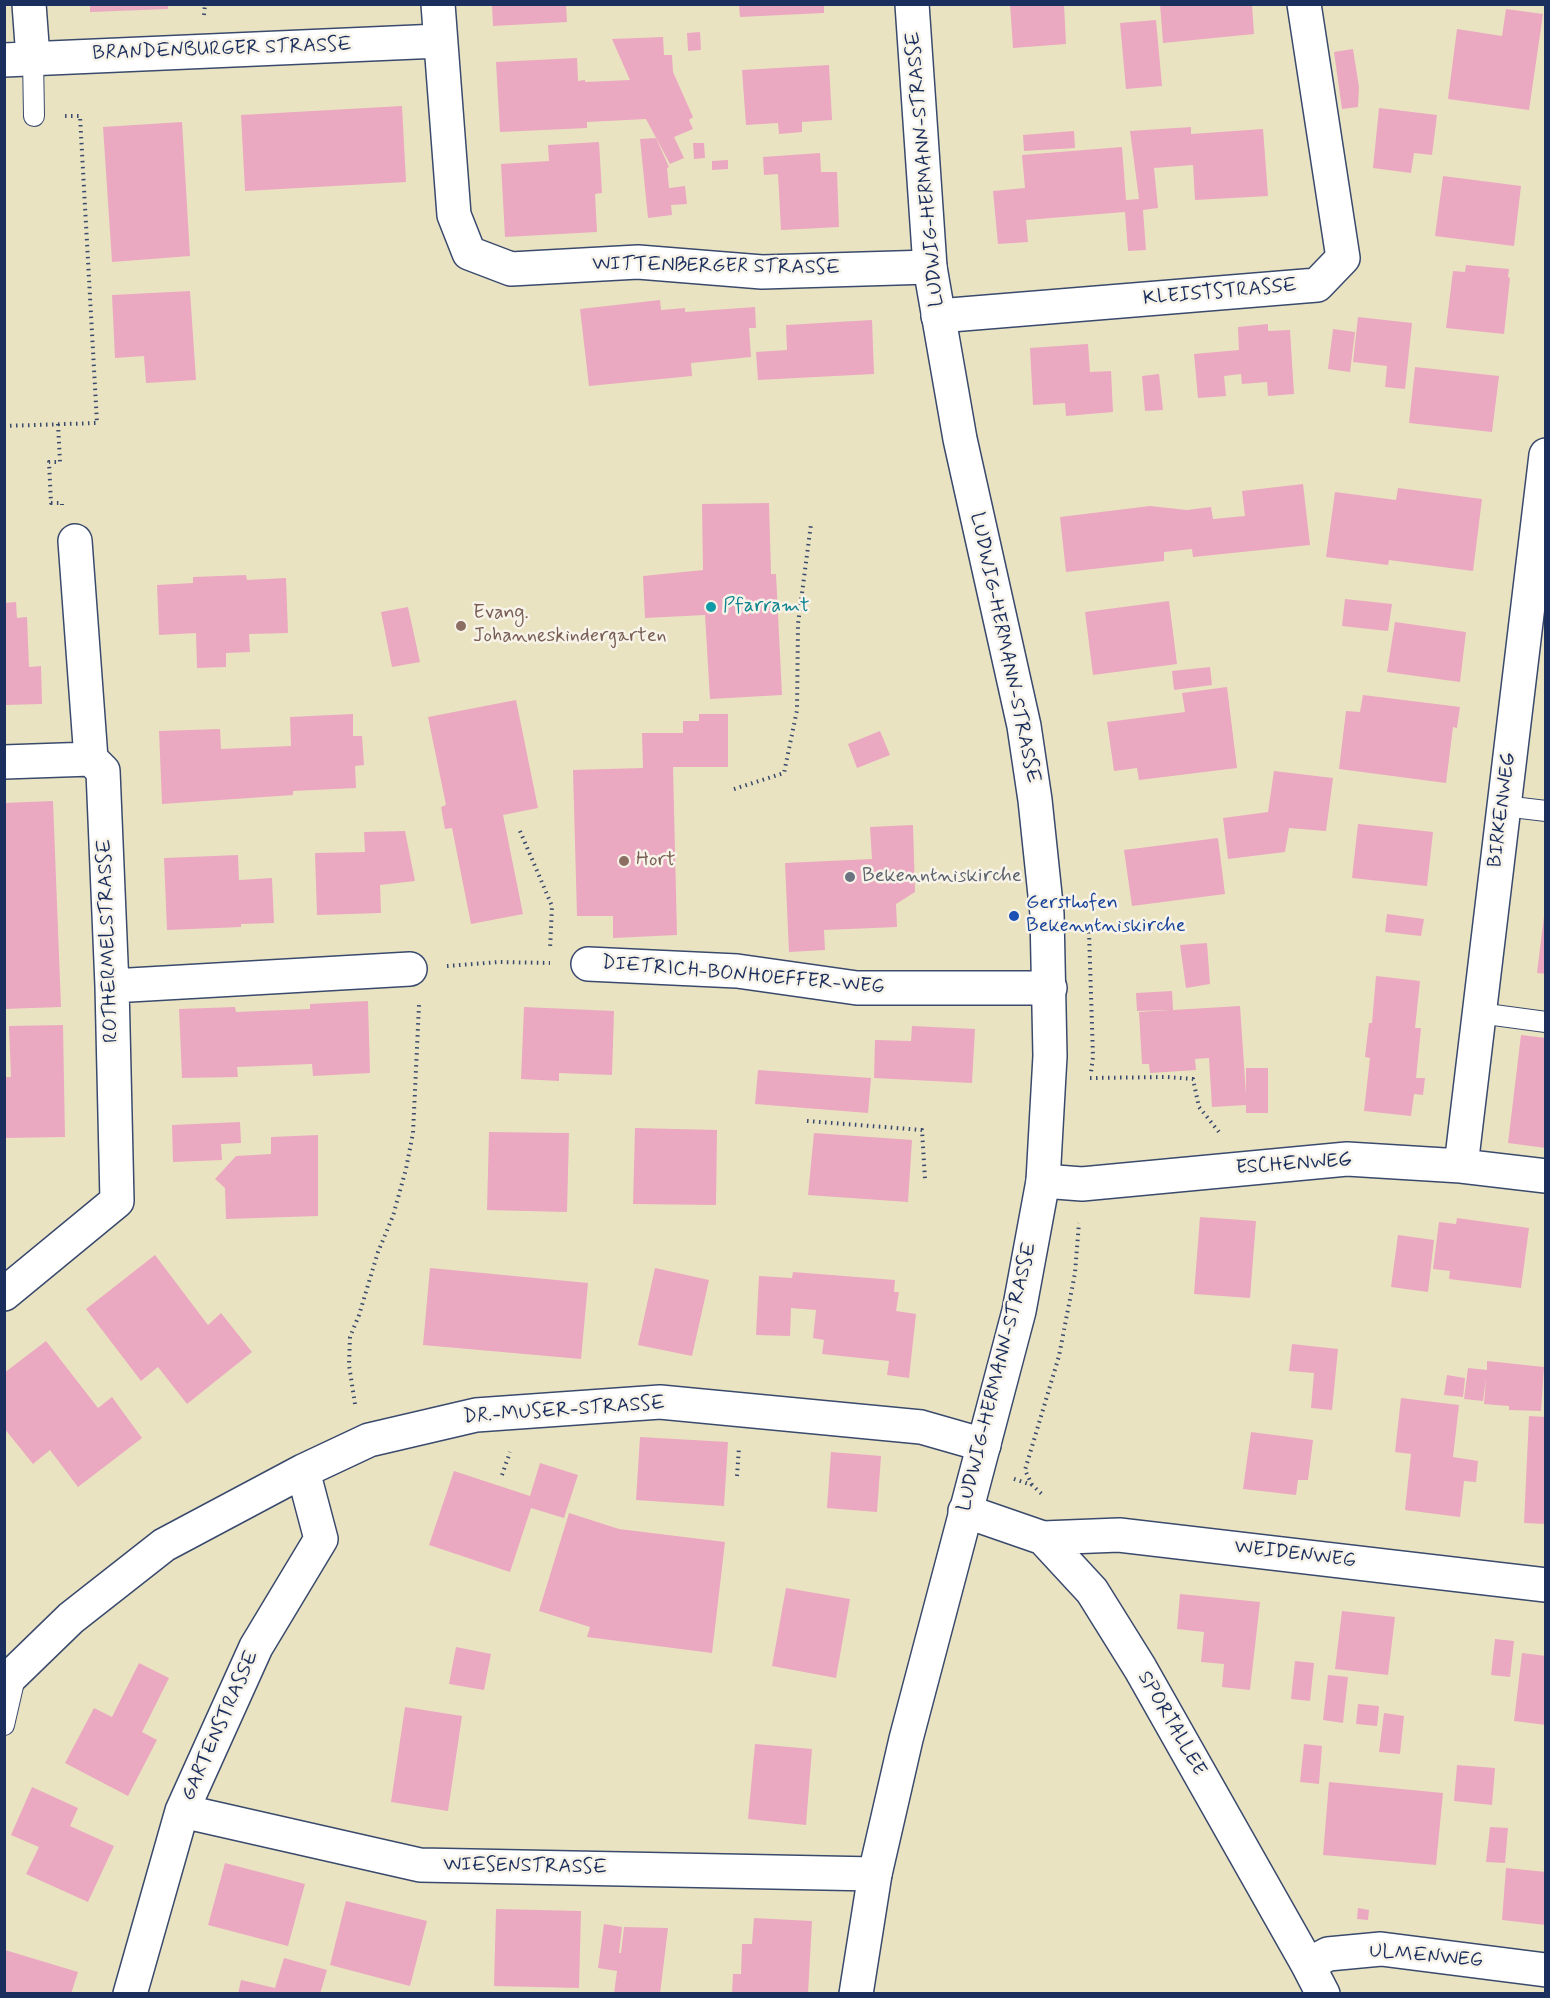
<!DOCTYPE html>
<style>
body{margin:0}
#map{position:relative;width:1550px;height:1998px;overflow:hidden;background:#eae3c2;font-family:Mynerve,sans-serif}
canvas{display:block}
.frame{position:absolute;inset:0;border:6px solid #1b2f5e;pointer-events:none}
</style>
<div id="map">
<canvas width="1550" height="1998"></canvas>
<div class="frame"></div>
</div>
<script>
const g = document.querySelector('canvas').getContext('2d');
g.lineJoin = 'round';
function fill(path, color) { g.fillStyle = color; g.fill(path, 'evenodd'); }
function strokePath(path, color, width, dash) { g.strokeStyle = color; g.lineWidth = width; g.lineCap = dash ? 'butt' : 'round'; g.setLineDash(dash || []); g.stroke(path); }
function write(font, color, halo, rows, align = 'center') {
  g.font = font + ' Mynerve,sans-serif'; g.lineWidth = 5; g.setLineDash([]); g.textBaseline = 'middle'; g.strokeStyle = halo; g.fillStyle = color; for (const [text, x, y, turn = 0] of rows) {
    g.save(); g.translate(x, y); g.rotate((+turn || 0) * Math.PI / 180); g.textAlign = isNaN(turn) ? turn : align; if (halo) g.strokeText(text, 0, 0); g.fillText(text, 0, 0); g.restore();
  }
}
fill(new Path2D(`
 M90,4H168V9L90,12Z
 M492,4H566L567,22L493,26Z
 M1010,4H1064L1066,44L1013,48Z
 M1160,4H1252L1254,34L1163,43Z
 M739,5H824V13L740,17Z
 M1506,9L1543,14L1529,110L1448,99L1457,29L1502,36Z
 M1156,20L1162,86L1126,89L1120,23Z
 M700,32L701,50L688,51L687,33Z
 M663,37L664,55H672L673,72L693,117L689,120L693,129L674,137L684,158L670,164L646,119L587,122V128L500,132L496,62L577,58L578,81L585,80V82L630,80L612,39Z
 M1353,49L1359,87L1358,107L1342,109L1334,52Z
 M829,65L832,120L802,122V132L779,134L778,123L746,125L742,70Z
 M402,106L406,182L245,191L241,115Z
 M1379,108L1437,115L1432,155L1414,153L1411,173L1373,168Z
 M182,122L190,256L112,262L103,127Z
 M1191,127V134L1263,129L1268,196L1195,200L1193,165L1154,168L1158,208L1143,210L1146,250L1128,251L1125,212L1026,220L1028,242L998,244L993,191L1025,188L1022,155L1122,147L1126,200L1139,199L1130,131Z
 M1074,131L1075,148L1024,151L1023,135Z
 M656,138L669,167L667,168L669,188L685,186L687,204L671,205L672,215L648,218L640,139Z
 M599,142L602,193L595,194L597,232L505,237L501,164L549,161L548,145Z
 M693,143H704L705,158L694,159Z
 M820,153L821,172H837L839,227L781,230L778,174L764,175L763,157Z
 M728,160V169L712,170V161Z
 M1443,176L1521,186L1514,246L1435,236Z
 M1466,265L1509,269L1508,277L1510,278L1504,334L1446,328L1453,271L1465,272Z
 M190,291L196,380L146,383L144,356L115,358L112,295Z
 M660,300L661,310L685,308V312L755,307L756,328H749L751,357L691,363L692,376L589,386L580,309Z
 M1358,317L1412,323L1405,389L1385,387L1387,366L1353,362Z
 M872,320L874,374L758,380L756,352L787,350L786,325Z
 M1268,324V331L1290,330L1294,394L1268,396L1267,382L1242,384L1241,374L1224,376L1226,396L1198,398L1194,354L1239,350L1238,327Z
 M1333,329L1355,332L1350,372L1328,369Z
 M1088,344L1090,372L1111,371L1113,412L1066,416L1065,403L1033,405L1030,348Z
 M1415,367L1499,376L1492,432L1409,423Z
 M1159,374L1163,410L1145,411L1142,376Z
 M1303,484L1310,545L1193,557L1192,549L1164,552V561L1066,572L1060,517L1150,506L1187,510L1211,507L1213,519L1245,516L1242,491Z
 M1398,488L1482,499L1473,571L1389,560L1388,565L1326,557L1335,492L1396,500Z
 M769,503L771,574H776L782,695L710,699L705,615L645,618L643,576L703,570L702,504Z
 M246,575L247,580L286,578L288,633L249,634L250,652L226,653V667L197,668L196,633L159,635L157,585L193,583V577Z
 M1345,599L1392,604L1388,631L1342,626Z
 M1169,601L1177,664L1093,675L1085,612Z
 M16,602L17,618L27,617L29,667L41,666L42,704L5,705L4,603Z
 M408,607L420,662L392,667L381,612Z
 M1395,622L1466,632L1460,682L1387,672Z
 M1210,667L1212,685L1174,690L1172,671Z
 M1227,687L1237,768L1139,780L1137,768L1114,771L1107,722L1185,712L1182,693Z
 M1363,695L1460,707L1457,728L1453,727L1446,783L1339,769L1346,711L1360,712Z
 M516,700L538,808L503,815L523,914L471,924L452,828L445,829L441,807L446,805L428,717Z
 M353,714V736H362L364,765L355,766L356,788L293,791V795L162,804L159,731L220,729L221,749L291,746L290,717Z
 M699,714H728V767H673L677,935L613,938V916H577L573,770L643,768L642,733H683V721H699Z
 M880,731L890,755L857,768L848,744Z
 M1274,771L1333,778L1326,831L1289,828L1285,852L1228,859L1223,818L1268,812Z
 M53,801L61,1007L4,1009V803Z
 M1358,824L1433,832L1427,886L1352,878Z
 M913,825L915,892L896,904L897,927L824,930L825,950L789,952L785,863L872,859L870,827Z
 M405,831L415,881L380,885L381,913L317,915L315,853L365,852L364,832Z
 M1218,838L1225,894L1132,906L1124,850Z
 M238,855L239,880L272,878L274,923L241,924V927L167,930L164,858Z
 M1387,914L1424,919L1421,936L1385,932Z
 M1544,916L1546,917V974L1537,973Z
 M1207,943L1210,984L1186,988L1180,945Z
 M1376,976L1420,981L1415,1028H1421L1416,1078H1425L1423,1095L1414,1094L1411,1116L1364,1111L1370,1058L1365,1057L1369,1023H1372Z
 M1172,991L1173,1010L1240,1006L1246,1095V1068H1268V1113H1246V1105L1212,1107L1209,1058L1195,1059L1196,1070L1150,1073L1149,1064H1142L1139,1012L1170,1010L1137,1011L1136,993Z
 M368,1001L370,1073L313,1076L312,1064L237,1067L238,1077L182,1078L179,1009L235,1007L236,1012L310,1009V1004Z
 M524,1007L614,1011L612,1075L559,1073V1081L521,1079Z
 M63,1025L65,1137L4,1138V1077H11L9,1026Z
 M912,1026L975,1029L972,1083L874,1078L875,1040L911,1041Z
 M1521,1035L1546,1038V1148L1508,1143Z
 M758,1070L871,1078L868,1113L755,1104Z
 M240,1122L241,1143L221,1144L222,1160L173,1162L172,1125Z
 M635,1128L717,1130L716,1205L633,1204Z
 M489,1132L569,1133L567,1212L487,1210Z
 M814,1133L912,1140L908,1202L808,1195Z
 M318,1135V1216L226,1219L225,1188L215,1179L236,1156L271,1154V1137Z
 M1200,1217L1256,1221L1250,1298L1194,1294Z
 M1457,1218L1529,1228L1521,1288L1449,1279L1450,1271L1433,1269L1439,1222L1456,1224Z
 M1398,1235L1434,1240L1428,1292L1391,1287Z
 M155,1255L208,1325L221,1313L252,1352L187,1404L158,1367L141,1381L86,1309Z
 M430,1268L588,1283L581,1359L423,1345Z
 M655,1268L709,1280L692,1356L638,1345Z
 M793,1272L895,1280L894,1292H899L896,1311L916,1314L909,1378L887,1375L889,1361L822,1354L824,1340L813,1338L816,1310L791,1308L790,1336L756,1335L759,1276L792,1278Z
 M46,1341L98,1408L112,1397L142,1438L78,1487L50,1450L33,1464L4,1428V1373Z
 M1292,1344L1338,1349L1332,1410L1311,1408L1314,1373L1289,1371Z
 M1487,1361L1544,1367L1541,1411L1509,1410V1406L1484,1404L1486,1378L1483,1401L1464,1399L1468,1368L1487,1370Z
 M1447,1375L1465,1378L1463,1397L1444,1395Z
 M1401,1398L1459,1405L1453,1457L1478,1461L1476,1482L1464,1481L1460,1517L1405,1510L1411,1454L1395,1452Z
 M1529,1416L1546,1417V1524L1524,1523Z
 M1251,1432L1313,1440L1308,1480H1298L1296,1495L1243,1489Z
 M640,1437L728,1442L724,1506L636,1500Z
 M831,1452L881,1456L877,1512L827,1508Z
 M540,1463L578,1475L564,1518L531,1508L510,1572L429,1545L454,1471L530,1496Z
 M569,1513L619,1529L725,1542L712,1653L587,1637L590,1627L539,1611Z
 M786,1588L850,1599L836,1678L772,1666Z
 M1180,1594L1260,1602L1250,1690L1222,1687L1224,1664L1201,1662L1204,1632L1177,1629Z
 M1342,1611L1395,1617L1388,1675L1335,1669Z
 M1495,1639L1514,1641L1510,1677L1491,1675Z
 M456,1647L491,1654L484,1690L449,1684Z
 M1522,1653L1546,1656V1725L1514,1721Z
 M1295,1661L1314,1663L1310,1701L1291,1699Z
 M139,1663L169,1678L142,1732L157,1740L128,1796L65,1763L94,1708L112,1717Z
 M1328,1675L1348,1677L1343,1723L1323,1720Z
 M1358,1704L1379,1706L1377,1726L1356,1724Z
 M405,1707L462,1716L448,1811L391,1802Z
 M1384,1713L1404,1716L1400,1754L1379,1752Z
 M755,1744L812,1749L806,1825L748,1819Z
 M1304,1744L1322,1746L1319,1784L1300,1782Z
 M1457,1765L1495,1768L1492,1805L1454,1801Z
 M1329,1782L1443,1793L1436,1865L1323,1855Z
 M32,1787L78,1808L70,1826L114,1846L88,1902L26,1874L39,1847L11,1835Z
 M1490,1827L1508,1828L1505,1863L1486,1862Z
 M225,1863L305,1884L288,1946L208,1925Z
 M1506,1868L1546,1872V1925L1502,1920Z
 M346,1901L427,1921L410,1986L330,1965Z
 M1358,1908L1369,1910L1368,1920L1357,1919Z
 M496,1909L581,1911L579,1988L494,1986Z
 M754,1918L812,1921L808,1994H732L733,1974H741L742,1944H752Z
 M604,1924L622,1927L619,1953H621L624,1927L668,1928L660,1994H614L617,1971L598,1968Z
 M5,1950L78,1972L71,1994H5Z
 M284,1958L327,1970L320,1994H238L241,1980L275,1988Z`), '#eaa9c0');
const service = new Path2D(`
 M33,58L34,116
 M1504,806L1546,811
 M1479,1013L1546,1022
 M4,1725L16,1673`);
const minor = new Path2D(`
 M29,4L33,58
 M438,4L454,215L469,253L511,269L638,262L762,272L930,267
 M4,60L439,41
 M938,316L1317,285L1343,258L1304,4
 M4,762L91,759
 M588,964L737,971L857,988H1050
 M112,986L410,969
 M1461,1166L1546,455
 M1043,1181L1082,1184L1347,1159L1461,1166L1546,1176
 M4,1294L117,1201L112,986L103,771L91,759L75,541
 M965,1511L1043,1538L1092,1591L1140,1668L1308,1965L1323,1994
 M1043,1538L1119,1535L1546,1585
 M4,1683L71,1618L164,1545L303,1471L369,1440L476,1415L660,1402L921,1427L984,1445
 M182,1811L420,1865L875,1874
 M1308,1965L1328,1954L1381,1949L1546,1970
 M130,1994L182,1811L256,1647L321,1539L303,1471`);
const tertiary = new Path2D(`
 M856,1994L875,1874L906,1739L1019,1311L1043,1181L1050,1056L1047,914L1035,800L1024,726L960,439L930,267L912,4`);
strokePath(service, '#3a4a6d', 22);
strokePath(minor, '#3a4a6d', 36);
strokePath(tertiary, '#3a4a6d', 36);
strokePath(new Path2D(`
 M204,15L205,4
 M58,424L60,462H49L51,503H62V505
 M4,426L97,423L80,116H65
 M734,789L784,773L797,710L798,624L811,524
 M520,831L552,906L550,950
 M1089,932L1093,1057L1091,1072
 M447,966L499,962L550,963
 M1090,1078L1167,1077L1193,1079L1199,1107L1219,1132
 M807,1121L922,1130L925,1179
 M355,1404L349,1365L350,1337L359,1315L378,1252L393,1216L406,1169L413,1133L419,1005
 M502,1475L510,1452
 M737,1476L739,1447
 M1014,1479L1032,1485L1043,1495
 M1032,1485L1025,1470L1059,1356L1075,1273L1079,1223`), '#3a4a6d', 4, [1.5, 4.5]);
strokePath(service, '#fff', 20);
strokePath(minor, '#fff', 33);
strokePath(tertiary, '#fff', 33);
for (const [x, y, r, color] of [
 [711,607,6,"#0f9aa8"],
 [461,626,6,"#8d6e63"],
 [624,861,6,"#8d6e63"],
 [850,877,6,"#6b7280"],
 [1014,916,6,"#1a4fb4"]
]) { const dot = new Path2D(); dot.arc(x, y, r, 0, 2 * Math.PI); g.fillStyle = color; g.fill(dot); strokePath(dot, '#f7f3e8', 2); }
write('20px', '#1b2f5e', '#f7f3e8', [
 ["BRANDENBURGER STRASSE",222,50,-2],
 ["LUDWIG-HERMANN-STRASSE",926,169,-95],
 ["WITTENBERGER STRASSE",716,267,1],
 ["KLEISTSTRASSE",1220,293,-5],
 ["LUDWIG-HERMANN-STRASSE",1004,648,78],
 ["BIRKENWEG",1503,810,-83],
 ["ROTHERMELSTRASSE",109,941,-92],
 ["DIETRICH-BONHOEFFER-WEG",743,976,5],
 ["ESCHENWEG",1294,1165,-4],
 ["LUDWIG-HERMANN-STRASSE",998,1377,-76],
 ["DR.-MUSER-STRASSE",564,1411,-4],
 ["WEIDENWEG",1295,1555,7],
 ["SPORTALLEE",1171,1724,60],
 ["GARTENSTRASSE",221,1726,-66],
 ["WIESENSTRASSE",525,1867,1],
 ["ULMENWEG",1426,1957,5]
]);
write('20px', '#0d838f', '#f7f3e8', [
 ["Pfarramt",723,607]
], 'left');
write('20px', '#785e54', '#f7f3e8', [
 ["Evang.",473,614],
 ["Johanneskindergarten",473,637],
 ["Hort",636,861]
], 'left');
write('20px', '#5b616d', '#f7f3e8', [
 ["Bekenntniskirche",862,877]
], 'left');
write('20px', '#164399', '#f7f3e8', [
 ["Gersthofen",1026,904],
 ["Bekenntniskirche",1026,927]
], 'left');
</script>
